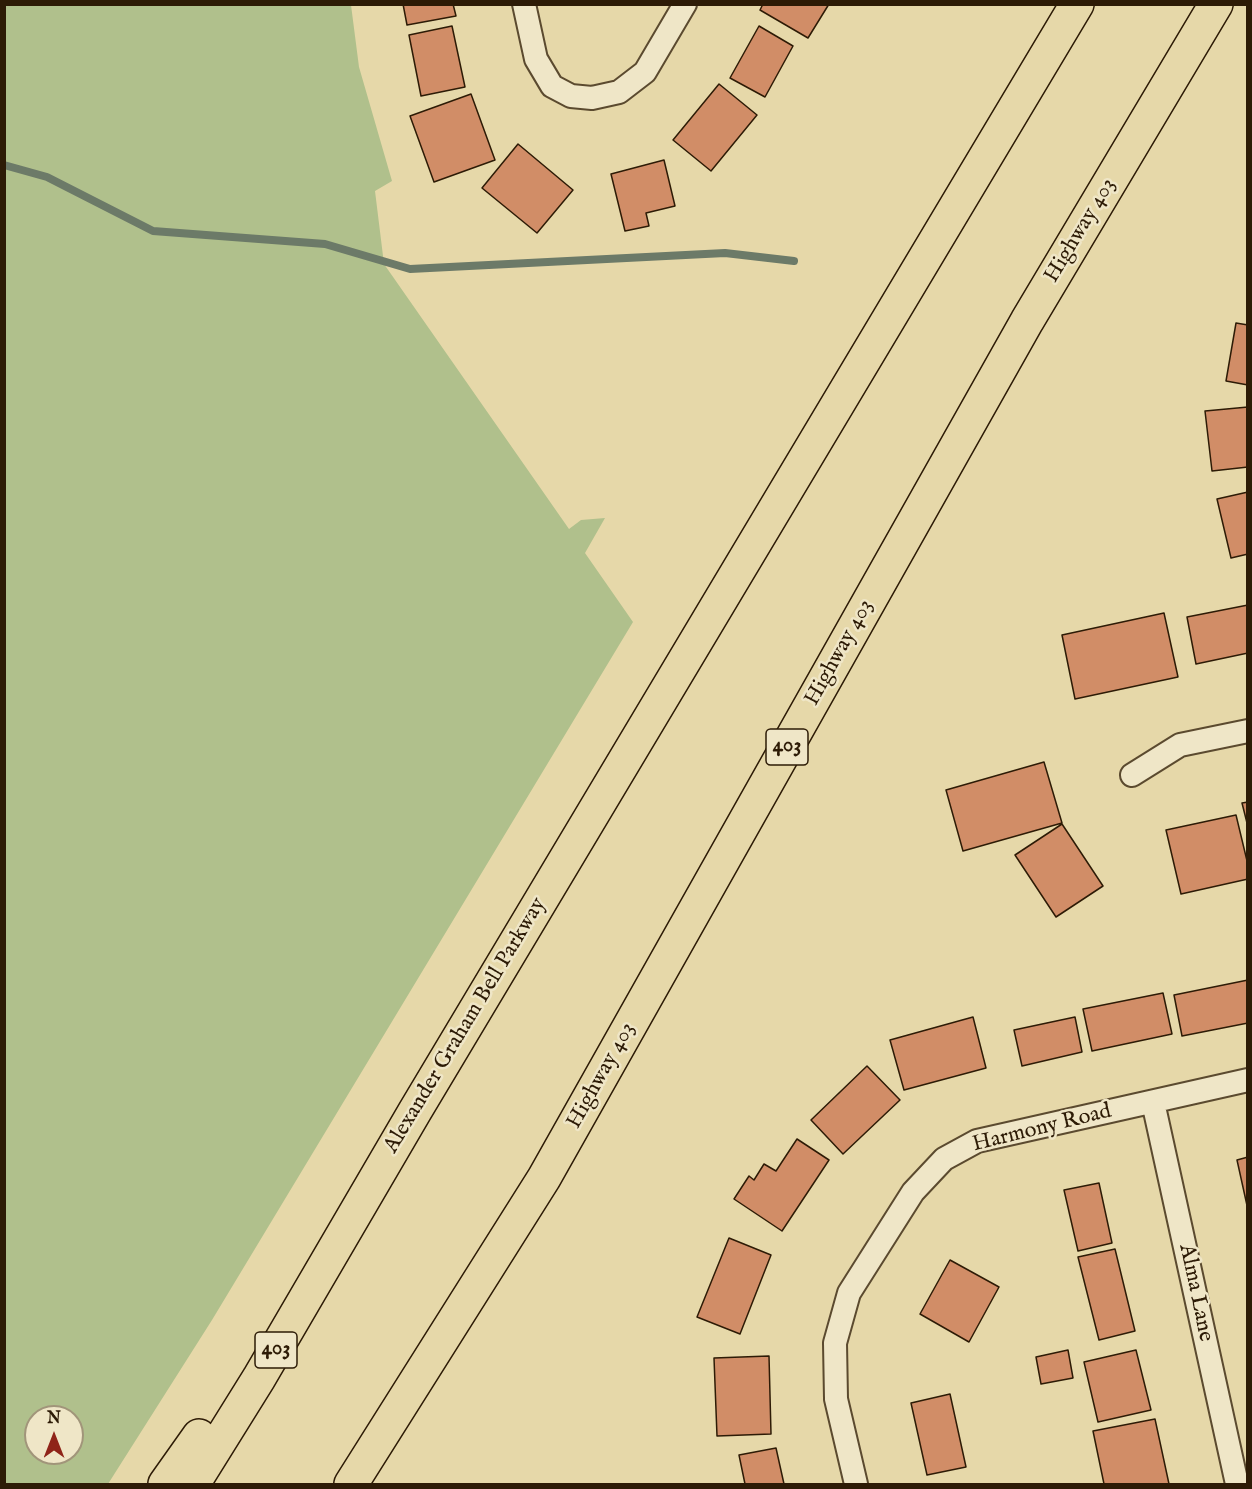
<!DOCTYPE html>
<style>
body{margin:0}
#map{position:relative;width:1252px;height:1489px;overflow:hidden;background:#e6d8a9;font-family:"IM FELL English",serif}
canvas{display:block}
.frame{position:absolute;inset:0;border:6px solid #2d1b06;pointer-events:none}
.north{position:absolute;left:24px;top:1405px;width:60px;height:60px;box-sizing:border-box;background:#efe6c7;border:2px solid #a1957a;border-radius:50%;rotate:0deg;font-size:16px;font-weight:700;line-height:24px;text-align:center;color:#2d1b06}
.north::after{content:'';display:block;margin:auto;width:21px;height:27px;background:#8f2418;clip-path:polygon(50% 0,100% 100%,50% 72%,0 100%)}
</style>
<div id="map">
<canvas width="1252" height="1489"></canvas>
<div class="frame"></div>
<div class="north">N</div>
</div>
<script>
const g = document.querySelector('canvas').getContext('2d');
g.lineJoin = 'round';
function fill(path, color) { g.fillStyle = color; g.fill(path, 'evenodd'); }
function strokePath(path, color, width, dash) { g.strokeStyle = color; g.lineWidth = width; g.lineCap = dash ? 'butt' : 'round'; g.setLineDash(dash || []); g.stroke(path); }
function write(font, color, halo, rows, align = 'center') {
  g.font = font + ' "IM FELL English",serif'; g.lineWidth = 5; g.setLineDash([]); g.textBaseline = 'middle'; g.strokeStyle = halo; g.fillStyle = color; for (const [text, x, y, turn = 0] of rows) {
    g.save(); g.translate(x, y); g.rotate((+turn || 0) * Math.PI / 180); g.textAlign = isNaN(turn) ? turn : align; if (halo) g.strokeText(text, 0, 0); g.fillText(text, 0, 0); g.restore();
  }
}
fill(new Path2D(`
 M5,4L351,5L359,67L392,181L375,191L384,264L569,529L581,520L605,518L585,553L633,622L212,1320L108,1484H5ZM36,1417H72V1453H36Z`), '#b0c08c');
strokePath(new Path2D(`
 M4,165L47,177L153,231L325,244L410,269L725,253L794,261`), '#6c7a68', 8);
const building = new Path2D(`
 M403,4H453L456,16L407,25Z
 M763,4H829L808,38L760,10Z
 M452,26L465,87L421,96L409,35Z
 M759,26L793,46L765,97L730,78Z
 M719,84L757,115L711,171L673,140Z
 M471,94L495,160L434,182L410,116Z
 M518,144L573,190L537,233L482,188Z
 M664,160L675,206L646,213L649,226L625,231L611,174Z
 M1236,323L1248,325V385L1226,381Z
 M1248,407V467L1212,471L1205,411Z
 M1248,492V554L1231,558L1217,499Z
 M1248,605V653L1196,664L1187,617Z
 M1164,613L1178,677L1075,699L1062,635Z
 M1044,762L1062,823L963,851L946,790Z
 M1248,802V827L1242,803Z
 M1236,815L1248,865V879L1181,894L1166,830Z
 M1062,824L1103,886L1056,917L1015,855Z
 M1248,980V1023L1182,1036L1174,995Z
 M1163,993L1172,1034L1092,1051L1083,1009Z
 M973,1017L986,1068L904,1090L890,1040Z
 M1075,1017L1082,1052L1022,1066L1014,1030Z
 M867,1066L900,1100L843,1154L811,1120Z
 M797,1139L829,1160L782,1231L734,1199L749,1176L754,1180L764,1164L776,1171Z
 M1248,1157V1210L1237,1160Z
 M1099,1183L1112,1243L1078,1251L1064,1190Z
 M729,1238L771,1255L740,1334L697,1317Z
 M1115,1249L1135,1331L1099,1340L1078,1257Z
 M950,1260L999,1287L969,1342L920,1314Z
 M1068,1350L1073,1378L1041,1384L1036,1357Z
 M1136,1350L1151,1410L1098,1422L1084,1362Z
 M769,1356L771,1434L717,1436L714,1358Z
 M950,1394L966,1467L927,1475L911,1403Z
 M1155,1419L1169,1484H1104L1093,1431Z
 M776,1448L784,1484H745L739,1455Z`);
fill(building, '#d18d67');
strokePath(building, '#2d1b06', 1.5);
const minor = new Path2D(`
 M524,4L536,59L552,86L571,96L592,98L619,92L645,72L685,4
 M1132,775L1180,745L1248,731
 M1153,1102L1237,1484
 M856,1484L836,1399L835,1343L849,1293L913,1192L944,1159L977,1141L1248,1080`);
const motorway = new Path2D(`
 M165,1484L199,1436
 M193,1484L259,1378L415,1111L1077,4
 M351,1484L544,1178L1027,321L1216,4`);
strokePath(minor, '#5b4a2f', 26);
strokePath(motorway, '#2d1b06', 36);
strokePath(minor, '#efe6c7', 22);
strokePath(motorway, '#e6d8a9', 33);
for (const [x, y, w] of [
 [787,747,42],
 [276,1350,42]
]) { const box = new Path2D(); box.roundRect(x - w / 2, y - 18, w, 36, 4.5); g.fillStyle = '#efe6c7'; g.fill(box); strokePath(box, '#2d1b06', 1.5); }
write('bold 21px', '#2d1b06', null, [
 ["403",787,747],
 ["403",276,1350]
]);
write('22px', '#2d1b06', '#efe6c7', [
 ["Highway 403",1081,231,-59],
 ["Highway 403",840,653,-61],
 ["Alexander Graham Bell Parkway",466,1026,-59],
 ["Highway 403",602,1076,-61],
 ["Harmony Road",1042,1129,-14],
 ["Alma Lane",1195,1293,78]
]);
</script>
